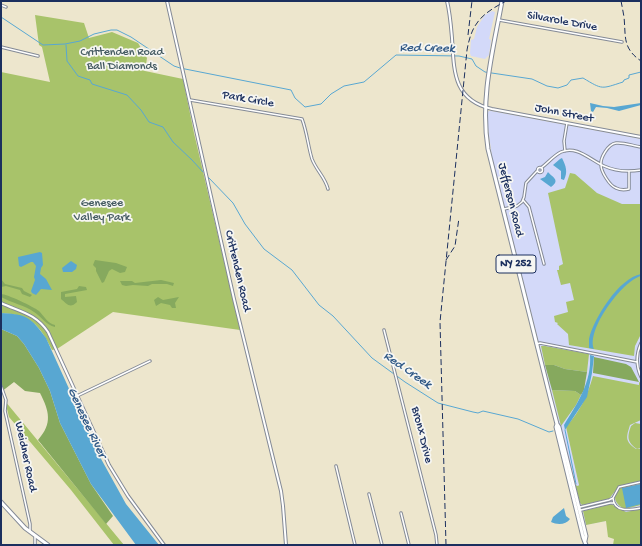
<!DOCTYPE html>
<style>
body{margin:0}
#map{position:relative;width:642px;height:546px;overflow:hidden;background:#ede6cd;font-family:"Gochi Hand",sans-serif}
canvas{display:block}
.frame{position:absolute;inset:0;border:2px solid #1b2f5e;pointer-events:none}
</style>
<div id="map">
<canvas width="642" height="546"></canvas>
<div class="frame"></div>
</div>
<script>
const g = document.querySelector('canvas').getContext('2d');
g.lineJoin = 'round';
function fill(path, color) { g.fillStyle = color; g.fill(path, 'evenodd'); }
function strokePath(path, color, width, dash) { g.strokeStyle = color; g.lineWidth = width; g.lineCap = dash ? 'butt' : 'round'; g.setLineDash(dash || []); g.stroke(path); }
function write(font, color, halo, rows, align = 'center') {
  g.font = font + ' "Gochi Hand",sans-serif'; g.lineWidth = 3.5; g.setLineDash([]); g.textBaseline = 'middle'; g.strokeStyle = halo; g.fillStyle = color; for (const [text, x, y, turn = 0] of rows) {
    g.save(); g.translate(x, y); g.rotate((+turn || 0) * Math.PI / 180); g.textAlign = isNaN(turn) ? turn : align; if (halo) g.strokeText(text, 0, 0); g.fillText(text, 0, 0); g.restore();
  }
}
fill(new Path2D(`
 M492,11L495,12L489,39L491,40L489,55L485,59L471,56L470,53L471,40L474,39L477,27L485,15Z
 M489,111H491L641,139V545L611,520L585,525L492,157L487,120V113Z`), '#d3d9f9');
fill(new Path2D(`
 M35,15L84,23L89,38L112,32L138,43L147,58L145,71L183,79L194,133L240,330L113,312L57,349L52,350C39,324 31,315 1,313V72L50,82L42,47L39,45Z
 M570,173L575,174L597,193L622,204H641V334L635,346L634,356L569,345L568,334L557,324L558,323L555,322L554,316L568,312L566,302L574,300L570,283L561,285L557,270H559V266L563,264L548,193L565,188Z
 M541,346H545L589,354L587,372L565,369L554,365H545Z
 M593,376L639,385V382L641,383V420L630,425C626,438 625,441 636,449H641V481L619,486L609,499L582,505L580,503L575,485L578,486L579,485L566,427C580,411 587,397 593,376Z
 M552,390L575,391L581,395L576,405L561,426Z
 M5,401L124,545H114L71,490L9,417Z
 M635,423L641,424V448L637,449C627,442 627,437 631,426Z
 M641,484V505L625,509C615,505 611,495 620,488Z
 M611,504L626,512L641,509V545H613L614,539L608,537L606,521L586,525L583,511Z`), '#a8c36a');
fill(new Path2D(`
 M95,260L116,263L127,267L125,272L120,273L112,269L109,271L104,282L102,283L96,271V268L93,265Z
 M1,279L5,284L22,288L24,291L32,295L30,297L22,294L20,290L6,286L1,287Z
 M161,280L174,283L173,286L167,284H152L148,286L133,285L126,286L122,285L120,281H132L135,283Z
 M79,286L86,287L87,290L65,294V297L76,296L77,302C70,309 67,304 61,299V292L77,289Z
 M1,294C7,294 34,307 39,311C44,316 48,324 55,325V327C46,325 42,317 34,312C24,305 12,303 1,297Z
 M158,297L163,300L179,297L175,303L176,308H172L170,305L161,303L156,306L154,300Z
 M1,329L17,336L24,344L39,368L50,391L60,423L91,484L113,516L106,524L38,440C53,423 49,411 40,393L25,391L14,382L1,392Z
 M594,357L626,364L631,367L639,382L593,373Z
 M545,365H554L565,369L587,372L584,390L581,395L575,391L552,390Z`), '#86a95e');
fill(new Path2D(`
 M590,103L603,106L614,107L641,103V105L619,111L607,108L596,107L593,112L591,111Z
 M562,158C566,166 568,172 564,180L561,179V171L553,165L560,159Z
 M548,172C552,177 561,180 551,187L540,179L545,177Z
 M40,252L42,253L43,265L41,268L40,274L46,279L52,290L41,289L36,295L32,293L31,291L35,280L34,277L36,266L33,262H31L21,267L19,266L18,257Z
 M71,261L77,265L76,269L72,272H63L62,268Z
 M641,274V276C622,281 586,330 594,349L589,348C589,345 589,341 589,339C594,318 619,278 641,274Z
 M1,313C26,314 31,317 46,338L100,457L126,504L159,545H136L91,484L60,423L50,391L39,368L24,344L17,336L1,329Z
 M590,355L594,356L592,373L587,397L565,430L564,425C577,404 592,382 590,355Z
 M641,484V504L626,508L622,488Z
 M564,508L566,516L570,519C566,525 557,525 551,522L553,517Z`), '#58a7d2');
strokePath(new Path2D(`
 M1,17L43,45L65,44L80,41L94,34L111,30H117L131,37L174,66L180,68L291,90L295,98L305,107L321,104L331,94L344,86L364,82L396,55L459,56L472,59L476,66L485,72L532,79L547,86L558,88L567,85L571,80L583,78C603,90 601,89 623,82L624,80L629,78V75L641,72
 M66,45L67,61L78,76L90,80L92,84L127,95L141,110L149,122L163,127L173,142L192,160L203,172
 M208,177L233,203L245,224L264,249L292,270L319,305L333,316L372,358L405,382L438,403L473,412L478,413L483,411L518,419L549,432L553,431
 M565,430L576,484`), '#58a7d2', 1);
const minor = new Path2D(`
 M1,5L6,7
 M499,20L622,42
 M1,47L38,56
 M190,100L302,119C307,132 308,146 312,159C316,170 325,177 328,189
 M565,151L564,141L567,123
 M537.5 170a2.5 2.5 0 1 1 5 0a2.5 2.5 0 1 1-5 0Z
 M541,168C548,163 553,156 561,152C577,145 590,160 604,166C615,171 629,172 641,170
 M629,171V189C625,190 620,190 616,188C610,186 601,172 601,165C600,158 608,144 616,143C624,142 633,146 641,147
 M523,200L529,207L544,264
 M504,209L517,206L522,202L524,197L526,183L537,171
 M384,330L436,535L437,545
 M641,343C636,354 636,366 641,377
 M537,344L540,343L637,362
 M1,386L6,400L5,411L30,524V531
 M77,396L150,361
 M336,466L355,545
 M641,482L619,487L613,498C614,513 630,510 641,508
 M369,494L382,545
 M580,507L609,500L613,498
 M581,510L610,503H614
 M401,513L409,545
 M35,545V537`);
const tertiary = new Path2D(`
 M167,1L234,299L281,491L283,506L286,545
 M447,1C450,13 451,26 452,38C454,71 453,100 492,109L641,137
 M1,303C20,312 35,313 48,332L109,465L128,496L164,545`);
const primary = new Path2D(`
 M502,1C493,51 480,97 488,149L550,397L557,424L556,427L583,537L586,545
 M557,424L559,427L586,536L585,541
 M1,502L25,528L48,545`);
strokePath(minor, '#848a96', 3.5);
strokePath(tertiary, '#848a96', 4);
strokePath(primary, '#848a96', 5);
strokePath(minor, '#fff', 1.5);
strokePath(tertiary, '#fff', 2);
strokePath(primary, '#fff', 3);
strokePath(new Path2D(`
 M621,1C622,6 623,11 624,17C626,36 622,48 641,61
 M468,35L472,1
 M446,260L455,246L459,218
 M446,545L440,322L467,50C472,22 482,14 506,1`), '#1b2f5e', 1, [6, 3]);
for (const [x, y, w] of [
 [516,264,40]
]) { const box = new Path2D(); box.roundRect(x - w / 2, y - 9, w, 18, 3); g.fillStyle = '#f6f6f2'; g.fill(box); strokePath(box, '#1b2f5e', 1); }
write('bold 11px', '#1b2f5e', null, [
 ["NY 252",516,264]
]);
write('12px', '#1b2f5e', '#f6f6f2', [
 ["Silvarole Drive",562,22,10],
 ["Park Circle",248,100,10],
 ["John Street",564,114,11],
 ["Jefferson Road",510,200,76],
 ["Crittenden Road",237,271,77],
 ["Bronx Drive",421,435,76],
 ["Weidner Road",25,457,78]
]);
write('12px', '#455b62', '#f6f6f2', [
 ["Crittenden Road",122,53],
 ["Ball Diamonds",122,67],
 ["Genesee",102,204],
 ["Valley Park",102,218]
]);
write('italic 13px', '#305987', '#f6f6f2', [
 ["Red Creek",427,49,1],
 ["Red Creek",407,371,35],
 ["Genesee River",86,423,65]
]);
</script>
